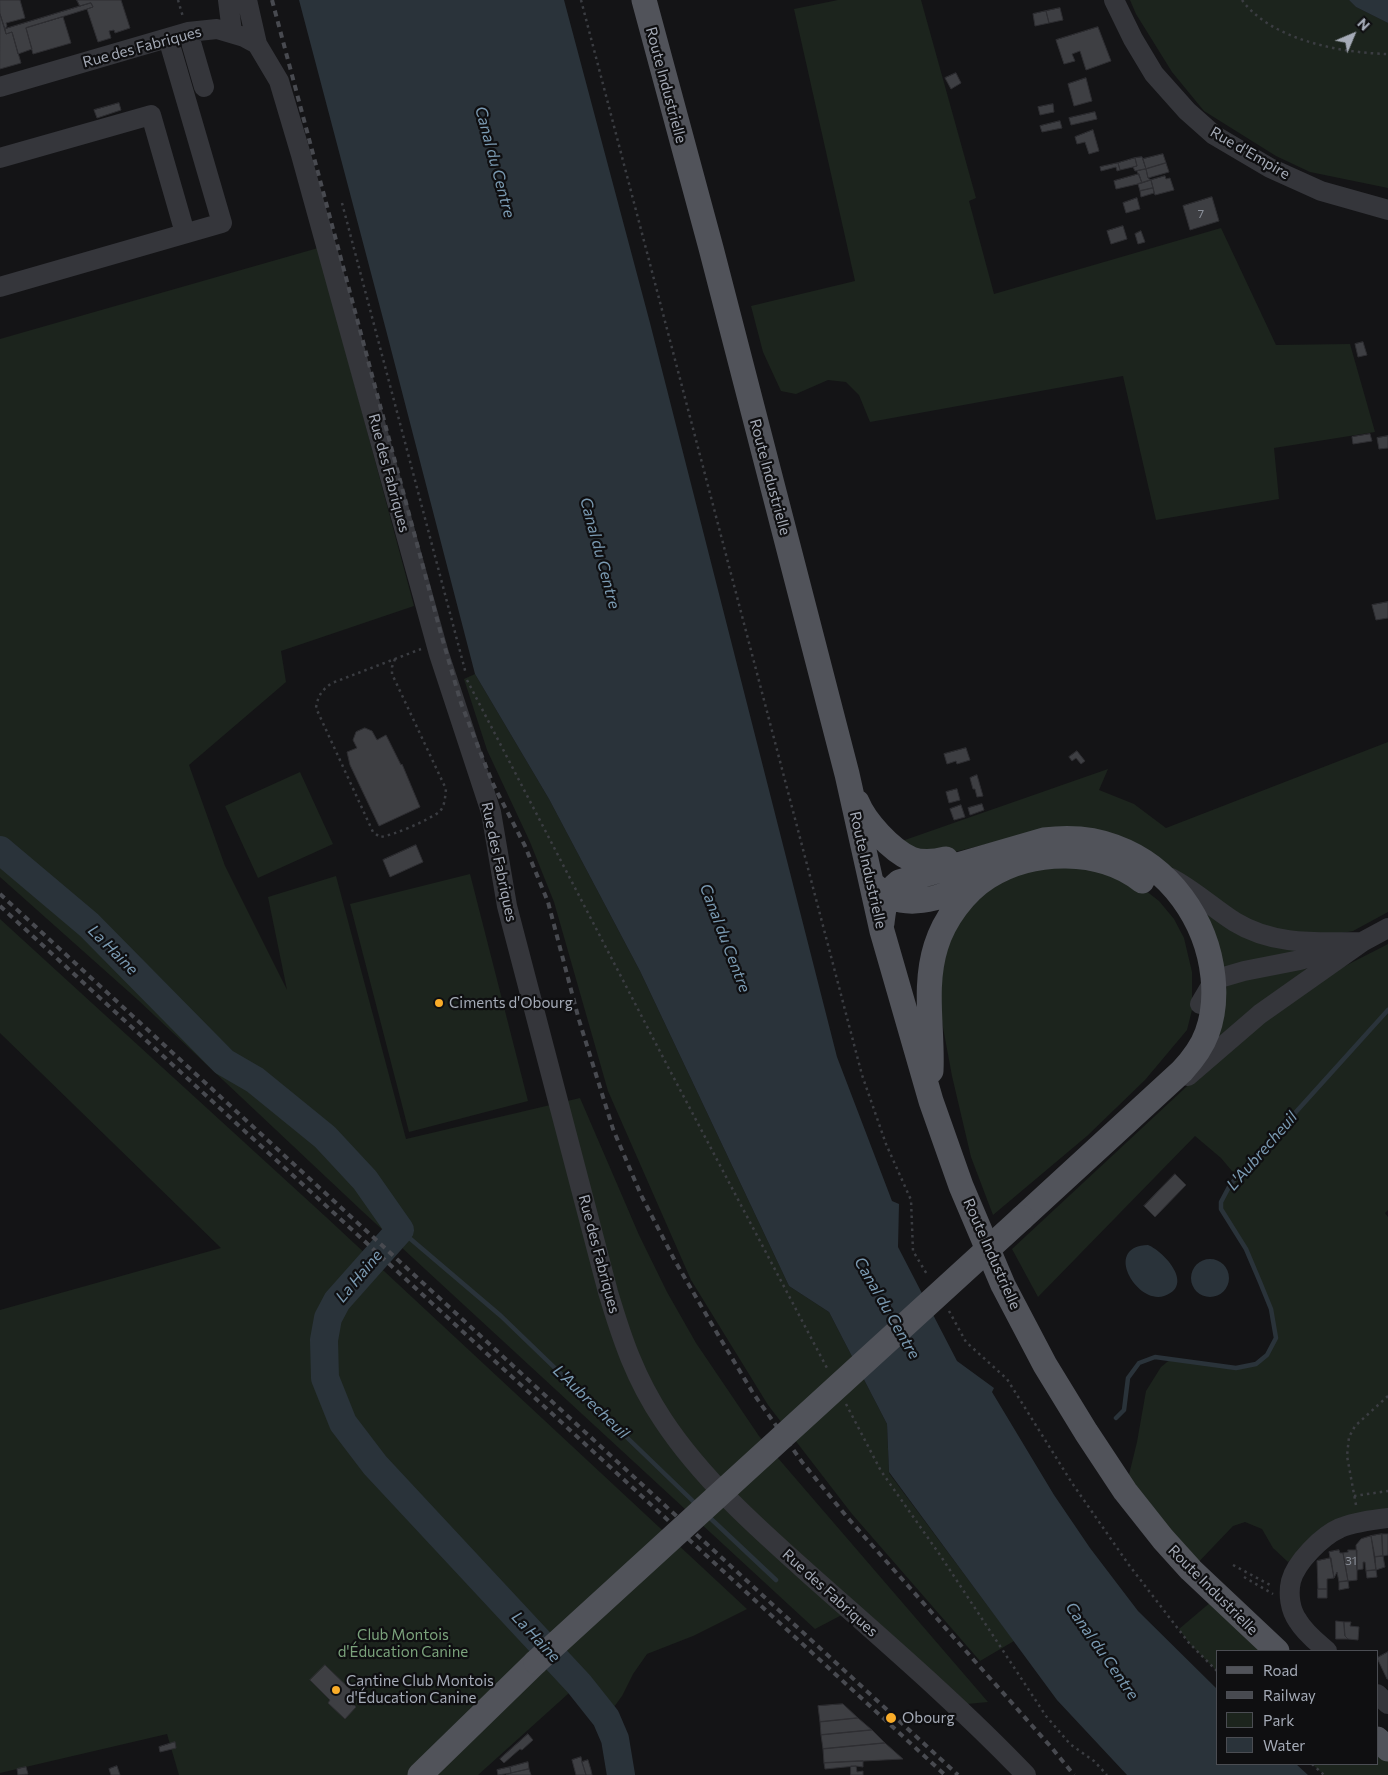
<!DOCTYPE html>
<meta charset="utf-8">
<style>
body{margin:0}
#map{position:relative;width:1388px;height:1775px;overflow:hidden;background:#141416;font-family:Commissioner,sans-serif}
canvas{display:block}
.legend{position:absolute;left:1216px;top:1650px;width:162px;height:115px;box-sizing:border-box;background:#0f0f11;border:1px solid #4b4d53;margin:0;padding:6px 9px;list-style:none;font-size:15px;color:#a5abb7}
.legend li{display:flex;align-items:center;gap:10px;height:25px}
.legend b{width:25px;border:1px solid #4b4d53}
.north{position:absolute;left:1328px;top:10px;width:50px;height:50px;-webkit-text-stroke:4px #0f0f11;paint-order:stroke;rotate:45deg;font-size:14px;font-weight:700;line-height:20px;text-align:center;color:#a5abb7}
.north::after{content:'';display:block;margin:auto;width:18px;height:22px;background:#a5abb7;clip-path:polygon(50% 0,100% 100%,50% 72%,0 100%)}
</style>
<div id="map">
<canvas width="1388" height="1775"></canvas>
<ul class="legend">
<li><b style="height:6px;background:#51535a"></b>Road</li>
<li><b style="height:6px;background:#484a50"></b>Railway</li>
<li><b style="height:14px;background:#1c241d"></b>Park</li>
<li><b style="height:14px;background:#2a333a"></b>Water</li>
</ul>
<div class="north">N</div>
</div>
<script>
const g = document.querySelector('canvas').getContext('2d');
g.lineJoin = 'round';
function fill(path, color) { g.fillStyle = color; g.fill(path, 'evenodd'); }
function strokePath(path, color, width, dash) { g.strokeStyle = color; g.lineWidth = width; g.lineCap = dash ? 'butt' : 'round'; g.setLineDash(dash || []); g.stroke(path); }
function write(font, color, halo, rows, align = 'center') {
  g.font = font + ' Commissioner,sans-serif'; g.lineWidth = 4.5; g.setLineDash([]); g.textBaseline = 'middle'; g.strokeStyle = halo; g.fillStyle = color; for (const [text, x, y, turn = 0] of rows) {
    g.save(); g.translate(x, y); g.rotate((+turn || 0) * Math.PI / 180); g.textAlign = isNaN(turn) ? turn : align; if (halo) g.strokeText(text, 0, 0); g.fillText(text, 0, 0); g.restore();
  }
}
fill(new Path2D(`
 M838,0H921L976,198L969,201L994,294L1221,228L1276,345L1350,344L1375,432L1274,448L1279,499L1156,520L1123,376L870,422L859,395L846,382L828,380L796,394L781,391L763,352L751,306L855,281L794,9Z
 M1130,0H1349L1356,7L1388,23V188L1310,172L1276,156L1204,111L1172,72L1136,14Z
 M318,248L414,606L281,651L286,682L189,765L225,866L287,990L268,897L336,876L406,1139L580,1098L639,1235L667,1292L696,1343L759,1436L988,1702L967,1704L857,1607L815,1629L361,1210L138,1000L0,877V339Z
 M475,674L549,799L640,971L789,1286L829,1312L887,1424L889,1473L1014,1641L980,1661L852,1514L768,1405L691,1280L608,1091L554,902L530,842L487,750L464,679Z
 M1388,742V912L1353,931L1327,936L1279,933L1040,831L938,856L909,846L902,841L1108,769L1099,790L1134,804L1166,828Z
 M300,772L333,844L258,878L225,806Z
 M1073,861L1141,887L1159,901L1174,919L1184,938L1192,972V1010L1187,1030L1145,1080L1087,1136L993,1215L971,1157L952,1076L934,979L939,954L985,883Z
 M470,874L528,1101L409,1132L350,904Z
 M1198,902L1311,948L1221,970Z
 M0,919L326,1217L747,1609L693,1636L647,1654L633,1674L622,1696L606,1718L579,1684L478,1775H179L167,1734L0,1773V1310L221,1248L0,1033Z
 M1388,944V1210L1385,1213L1388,1217V1508L1340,1518L1288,1562L1273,1548L1262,1529L1245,1522L1233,1526L1191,1570L1125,1491L1137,1442L1146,1391L1161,1367L1172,1358C1196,1363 1232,1373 1255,1365C1264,1361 1274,1347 1275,1338C1276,1334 1274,1327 1273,1323C1266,1282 1243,1245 1221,1209C1221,1197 1229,1186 1237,1177L1221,1158L1195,1136L1038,1297L1012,1249L1242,1035L1314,982Z
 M1316,961L1217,1044L1227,983Z
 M1218,1596L1277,1651H1217V1671L1189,1643L1179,1629Z
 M1377,1739L1388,1749V1775H1324L1312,1764H1377Z`), '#1c241d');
fill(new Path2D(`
 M299,0H564L650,323L837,1057L892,1201L899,1204L898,1247L957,1361L994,1388L992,1392L1054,1495L1090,1548L1138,1611L1217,1689V1764H1296L1308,1775H1127L1057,1700L889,1472L887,1424L829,1312L789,1286L640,971L549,799L475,674L386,330Z
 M1349,0H1388V23L1356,7Z
 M1148,1245C1165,1252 1195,1286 1164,1296C1137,1305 1102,1246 1148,1245Z
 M1191 1278a19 19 0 1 1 38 0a19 19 0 1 1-38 0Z`), '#2a333a');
strokePath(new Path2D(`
 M400,1230L501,1316L697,1505
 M1116,1418L1124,1410L1128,1378L1139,1363L1155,1357L1236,1368L1256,1364L1267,1355L1276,1338L1271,1309L1260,1282L1246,1249L1221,1209V1202L1230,1185L1388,1010
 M708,1516L776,1580`), '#2a333a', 4.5);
strokePath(new Path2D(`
 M0,850L89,925L224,1062L255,1080L325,1137L365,1180L400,1230L337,1301L328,1318L324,1340L325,1378L343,1423L375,1465L579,1684L606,1718L615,1739L621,1775`), '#2a333a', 28);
const building = new Path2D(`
 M0,0H20L25,18L6,23L7,26L5,29L0,14Z
 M77,0H121L130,28L115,33L114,30L109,31L111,38L98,42L87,9L93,7L91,3L80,6Z
 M91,3L93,7L87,9L26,28L32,49L18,54L12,32L6,34L5,29Z
 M1060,8L1063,20L1049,23L1046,11Z
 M1046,11L1049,23L1035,26L1033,14Z
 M0,14L6,34L12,32L21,63L0,69Z
 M63,17L71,43L33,54L26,28Z
 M1098,27L1111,61L1086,70L1080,51L1072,54L1075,61L1064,64L1056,40Z
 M956,73L961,83L951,89L945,78Z
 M1086,78L1092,101L1074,106L1068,84Z
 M119,103L121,110L97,118L94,110Z
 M1053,104L1054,112L1040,115L1038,107Z
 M1095,112L1097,119L1071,125L1069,118Z
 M1060,121L1062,128L1042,132L1040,126Z
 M1093,130L1099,151L1089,154L1085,142L1077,144L1075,137Z
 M1163,154L1166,163L1146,169L1143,159Z
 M1142,157L1146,169L1135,171L1133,167L1137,166L1135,158Z
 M1135,158L1137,166L1120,170L1118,163Z
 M1118,163L1120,170L1117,171L1116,167L1101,171L1100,167Z
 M1166,163L1169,172L1148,178L1146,169Z
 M1146,169L1148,178L1151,180L1142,183L1137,171Z
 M1139,174L1142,183L1116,189L1114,181Z
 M1165,176L1166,179L1170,178L1174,190L1155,195L1151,180Z
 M1151,180L1153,188L1140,191L1138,184Z
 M1153,188L1154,193L1141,197L1140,191Z
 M1212,197L1219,221L1190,230L1183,206Z
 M1137,198L1140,209L1126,213L1123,203Z
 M1123,226L1127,239L1111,244L1107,231Z
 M1141,231L1145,242L1138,244L1135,234Z
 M1363,342L1367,355L1358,357L1355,344Z
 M1370,434L1372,441L1353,444L1352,437Z
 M1388,436V448L1379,449L1377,438Z
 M1388,602V618L1376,620L1372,605Z
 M365,728L372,731L377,740L386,735L401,765L402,764L420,807L379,826L350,765L347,752L357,748L353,740L356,732Z
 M966,748L970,760L957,764L956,761L947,764L944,754Z
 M1077,751L1085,761L1081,764L1076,758L1072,761L1069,757Z
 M977,775L983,796L977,797L975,789H973L970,778Z
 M957,789L960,800L949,803L946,792Z
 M982,804L984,810L970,815L968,808Z
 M961,805L965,817L954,820L950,809Z
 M416,845L423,862L390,877L383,860Z
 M1175,1174L1186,1185L1155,1217L1144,1206Z
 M1382,1534H1388V1555L1383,1556Z
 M1382,1534L1383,1556L1375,1557L1371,1536Z
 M1371,1536L1376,1570L1366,1571L1365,1562H1363V1569L1357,1570L1356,1545L1361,1539Z
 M1339,1550L1340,1553H1343L1348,1581L1339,1582L1337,1572L1334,1578L1329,1552Z
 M1348,1550H1357V1580L1348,1581L1343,1553L1348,1552Z
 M1383,1556L1385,1567L1376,1570L1375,1557Z
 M1331,1558L1334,1578L1327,1579V1589H1318L1317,1561Z
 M1376,1570L1377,1577L1367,1578L1366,1571Z
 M1348,1581L1349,1588L1339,1590V1582Z
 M1318,1589H1327V1598H1318Z
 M1336,1621L1344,1622L1345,1636L1348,1639H1336Z
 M1344,1622H1351L1350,1626L1359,1627L1358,1640L1348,1639L1345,1636Z
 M1388,1652V1679H1387L1377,1658Z
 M325,1665L357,1696L351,1702L356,1707L345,1719L328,1703L330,1700L310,1680Z
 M843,1704L858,1718L820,1722L818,1706Z
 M858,1718L872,1730L821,1735L820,1722Z
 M872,1730L885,1743L823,1749L821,1735Z
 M528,1734L533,1740L522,1750L520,1749L504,1763L500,1759Z
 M175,1742L176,1748L160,1752L159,1747Z
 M885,1743L903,1759L824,1763L823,1749Z
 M581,1757L582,1762L586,1775H576L572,1760Z
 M588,1760L591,1770L592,1775H586L582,1762Z
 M863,1761V1767L856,1766L825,1769L824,1763Z
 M528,1762L529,1769L511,1773L510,1767Z
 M117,1766L120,1775H111L109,1769Z
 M851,1766H856L857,1772L863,1771V1775H851Z
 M26,1767L28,1774L18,1775L17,1769Z
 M510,1767L511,1773L498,1775L497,1770Z
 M529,1769L531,1775H506L511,1773Z`);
fill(building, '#3e3f43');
strokePath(building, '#2e2e32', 1);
strokePath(new Path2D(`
 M178,0L183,17
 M581,0L862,1075L886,1144L911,1200L913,1251L928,1276
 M1242,0C1271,40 1341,53 1388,54
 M342,203L466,674
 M395,659L392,667V674L446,789C445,797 445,807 439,812C429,820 392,836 380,837L373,832L316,708C318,695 322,690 332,683L421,649
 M467,680L667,1065L827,1368
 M949,1311L966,1342L1007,1379L1072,1483L1129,1565L1189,1643L1217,1671
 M846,1404L881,1471L940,1555L1046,1716L1070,1744L1094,1761L1107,1775
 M1354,1496L1388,1491
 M1356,1505L1347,1456L1349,1437L1355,1426L1388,1396
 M1233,1565L1272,1586
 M1244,1577L1273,1594
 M1312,1764L1324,1775`), '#3b3d42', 2.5, [2.5, 4]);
strokePath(new Path2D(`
 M228,0L232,32
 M247,0L257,44
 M1114,0L1133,39L1154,74L1187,111L1214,135L1270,168L1321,191L1388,210
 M188,32L204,87
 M0,87L188,32L217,29L244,37L257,44L279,81L301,155L439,654L491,812L507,906L608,1292C622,1339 635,1378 663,1420C704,1482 763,1533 819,1583C889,1645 961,1707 1026,1775
 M0,158L151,115L185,233
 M0,287L222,223L168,38
 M1171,878C1194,890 1213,908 1235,922C1274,946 1318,942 1362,942
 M1200,1004L1213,982L1220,978L1244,971L1300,960L1341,948
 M1188,1076L1260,1014L1362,942L1388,928
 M1327,1651C1317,1642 1305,1633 1298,1621C1290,1610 1288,1594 1291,1581C1296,1562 1322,1536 1340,1528C1355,1522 1371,1520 1388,1518
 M1377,1694L1388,1704`), '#35363b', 20);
strokePath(new Path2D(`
 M644,0L711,248L847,774L882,931L931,1101L961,1186L1003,1285L1045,1365L1086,1432L1125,1491L1163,1539L1191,1570L1277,1651
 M857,802C865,822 891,850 911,859C922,863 934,862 946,859
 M875,886C904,915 944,896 977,882
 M882,923C884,906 885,893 899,882L1044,840C1068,837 1092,838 1115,847C1170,867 1207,920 1213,977C1215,996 1214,1014 1207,1033C1202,1047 1193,1059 1182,1071L1022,1218
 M931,1071C933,1030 923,987 936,946C944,920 964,892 988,877C1033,849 1100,848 1142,881
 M1377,1739L1388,1749
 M420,1775L536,1662`), '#51535a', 25);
strokePath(new Path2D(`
 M272,0L441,634L461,703L479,749L493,784L525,846L548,902L579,1020L613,1129L641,1195L675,1261L714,1328L753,1393L802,1462L847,1517L1051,1747L1074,1775
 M0,894L958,1775
 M0,906L945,1775`), '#484a50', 4, [6, 5]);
strokePath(new Path2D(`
 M536,1662L1022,1218`), '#51535a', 25);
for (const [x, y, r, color] of [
 [439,1003,5,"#f9ac29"],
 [336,1690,5,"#f9ac29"],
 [891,1718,6,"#f9ac29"]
]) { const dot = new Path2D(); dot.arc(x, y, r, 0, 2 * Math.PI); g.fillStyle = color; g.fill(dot); strokePath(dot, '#0f0f11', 2); }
write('12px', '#8b909a', null, [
 ["7",1201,214],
 ["31",1351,1561]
]);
write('15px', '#a5abb7', '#0f0f11', [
 ["Rue des Fabriques",142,47,-15],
 ["Route Industrielle",666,85,75],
 ["Rue d'Empire",1250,153,30],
 ["Rue des Fabriques",389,473,75],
 ["Route Industrielle",770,477,75],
 ["Rue des Fabriques",499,862,78],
 ["Route Industrielle",868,870,77],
 ["Rue des Fabriques",599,1254,75],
 ["Route Industrielle",992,1254,66],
 ["Route Industrielle",1213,1590,45],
 ["Rue des Fabriques",830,1593,42]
]);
write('15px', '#a5abb7', '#0f0f11', [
 ["Ciments d'Obourg",449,1003],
 ["Cantine Club Montois",346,1681],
 ["d'Éducation Canine",346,1698],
 ["Obourg",902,1718]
], 'left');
write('15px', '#7ba37c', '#0f0f11', [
 ["Club Montois",403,1635],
 ["d'Éducation Canine",403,1652]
]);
write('italic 16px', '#7b9bb3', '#0f0f11', [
 ["Canal du Centre",495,162,75],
 ["Canal du Centre",600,553,75],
 ["Canal du Centre",725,938,69],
 ["La Haine",113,950,45],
 ["L'Aubrecheuil",1262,1151,-49],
 ["La Haine",359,1276,-50],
 ["Canal du Centre",887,1308,60],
 ["L'Aubrecheuil",591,1402,44],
 ["La Haine",536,1637,47],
 ["Canal du Centre",1102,1651,55]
]);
</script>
